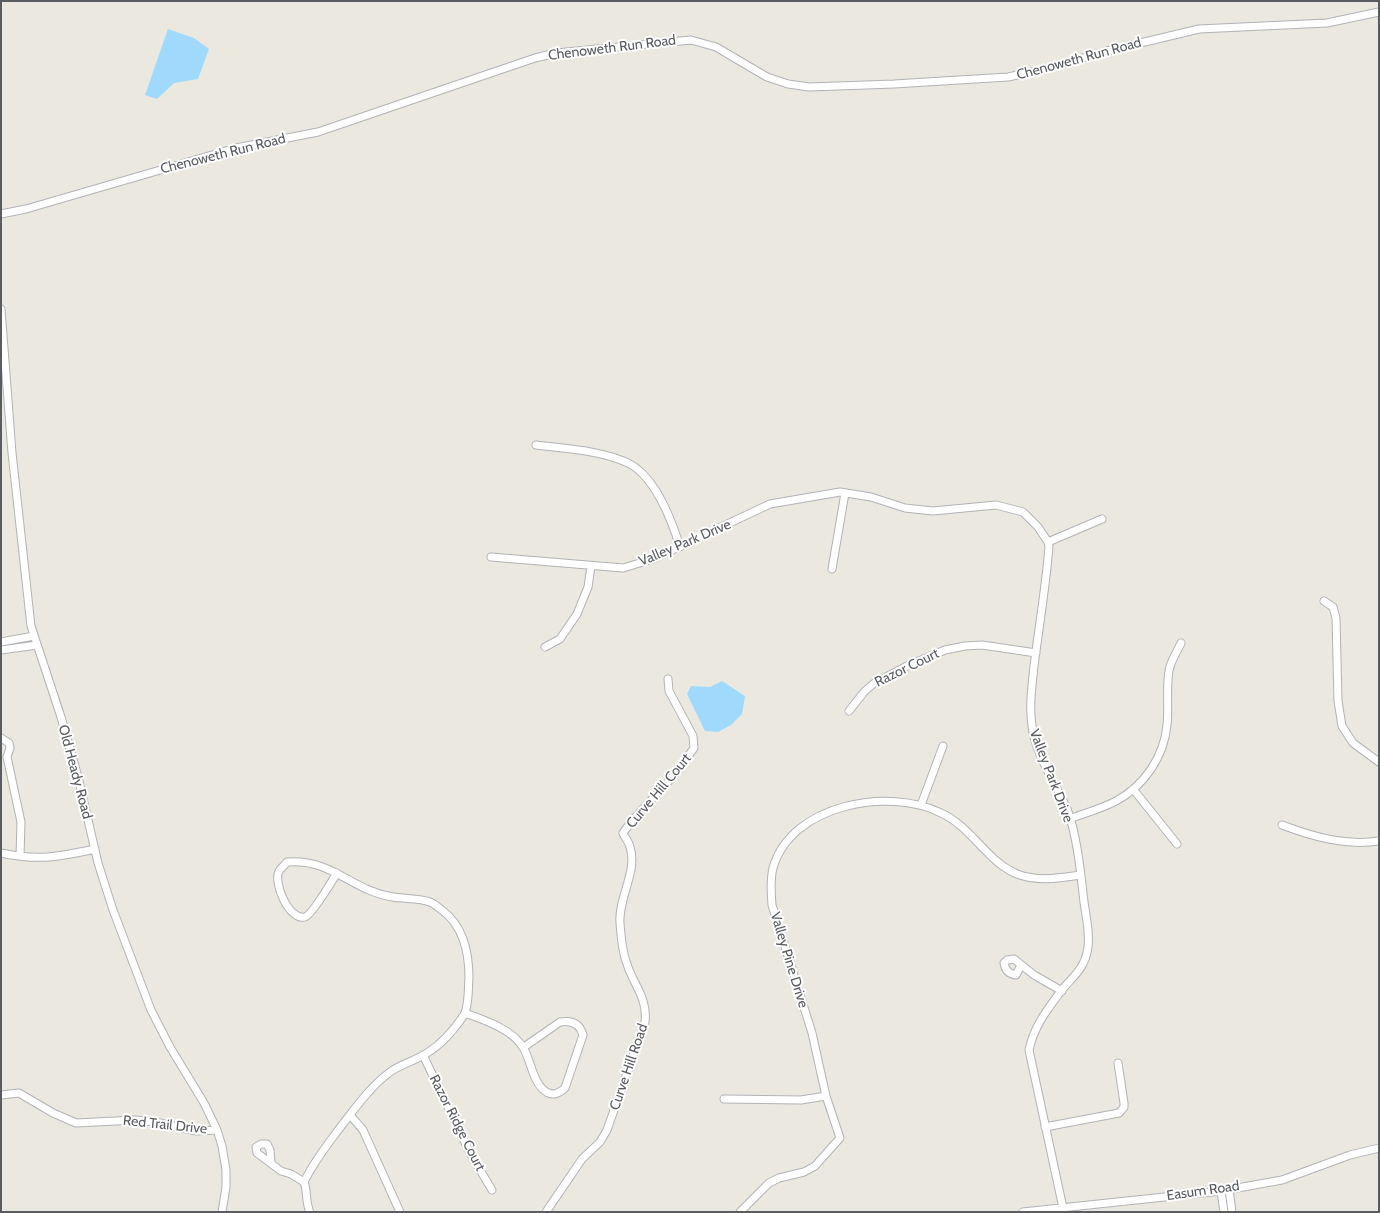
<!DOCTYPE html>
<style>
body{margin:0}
#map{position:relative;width:1380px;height:1213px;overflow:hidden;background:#ebe8e0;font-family:Cabin,sans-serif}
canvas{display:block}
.frame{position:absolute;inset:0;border:2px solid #595d61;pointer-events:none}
</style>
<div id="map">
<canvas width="1380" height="1213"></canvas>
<div class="frame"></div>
</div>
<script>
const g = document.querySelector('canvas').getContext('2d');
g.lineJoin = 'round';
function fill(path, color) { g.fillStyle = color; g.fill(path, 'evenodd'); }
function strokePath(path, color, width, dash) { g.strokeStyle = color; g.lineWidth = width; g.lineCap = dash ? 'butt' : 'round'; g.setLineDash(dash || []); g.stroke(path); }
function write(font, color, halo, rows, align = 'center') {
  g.font = font + ' Cabin,sans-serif'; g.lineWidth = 4; g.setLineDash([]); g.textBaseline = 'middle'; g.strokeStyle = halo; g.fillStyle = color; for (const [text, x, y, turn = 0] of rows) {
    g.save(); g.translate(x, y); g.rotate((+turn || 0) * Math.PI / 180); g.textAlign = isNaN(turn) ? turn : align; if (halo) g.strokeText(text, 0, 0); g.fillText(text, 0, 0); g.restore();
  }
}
fill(new Path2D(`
 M168,29L194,38L209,49L198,79L174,83L157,99L145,95Z
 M722,681L745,696L742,714L731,725L718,732L705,731L687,694L691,686L710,687Z`), '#9fdafc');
const street = new Path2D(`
 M1,214L26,209L236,148L318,132L535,58L556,53L691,40L716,47L767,77L788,84L809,87L894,84L1008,77L1041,70L1107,51L1199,29L1327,23L1379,12
 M1,309L12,453L31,626L61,717L78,777L98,863L113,910L151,1010L170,1047L204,1103L217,1130L222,1146L226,1170V1187L222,1212
 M536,445C566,449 600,450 628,463C655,476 672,521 680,547
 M1048,542L1102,519
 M491,557L623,568L653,559L770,504L840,492L871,497L905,508L933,511L996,505L1023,512L1038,527L1048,542L1049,546C1046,586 1039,626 1034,666C1032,686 1029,706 1032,726C1036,756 1055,782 1067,809C1077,834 1081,875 1084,902C1086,917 1090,932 1088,947C1085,969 1074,975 1061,991C1047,1010 1034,1026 1029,1050L1063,1208
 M832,569L845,493
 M1324,601L1333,607L1336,618L1338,701L1342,726L1353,743L1379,762
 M1,642L34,636
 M545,647L560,639L577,614L588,587L591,566
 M1,650L37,645
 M849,711L864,692L873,684L905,667L945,650L965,646L982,645L1036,653
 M1,738L9,743L10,748L7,757L21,822L20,856
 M1133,789L1177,844
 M921,805L943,746
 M1069,819C1085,813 1101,809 1116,801C1144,786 1164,757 1167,725C1169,707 1166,688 1169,671C1170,662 1177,652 1181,643
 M1282,825C1314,837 1345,846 1379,841
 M1,853C38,861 58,857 95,849
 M1021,965L1016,975C1009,974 1005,970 1004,963L1007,960L1014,959L1034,975L1062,991
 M465,1013C485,1020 514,1030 524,1049C531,1062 533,1082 545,1091C553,1097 559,1093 565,1088L583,1035C580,1024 572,1020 560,1022L524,1047
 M423,1055L471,1155L492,1190
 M1,1095L19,1093L53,1113L76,1123L135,1120L155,1122L196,1131L217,1130
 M724,1099L801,1100L826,1096
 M350,1115L363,1130L400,1212
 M1045,1127L1119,1113L1124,1107V1103L1118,1063
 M271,1163L270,1150L267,1144H261L256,1147L257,1153L281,1171L291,1174L304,1182
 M1229,1189L1232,1212
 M1221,1191L1224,1212
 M310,1212C305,1202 308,1192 304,1182C314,1161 328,1144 342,1125C356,1107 371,1086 390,1072C401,1064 415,1061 427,1053C442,1044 454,1030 464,1015C469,1006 468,989 469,978C469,953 464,927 443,911C439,908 435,904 430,902C420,898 405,899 393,897C352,891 331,858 287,862C285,865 281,868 279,871C273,883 289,921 305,917C312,915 332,881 337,873
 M546,1212L582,1159L600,1142L607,1130L645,1022C648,998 633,984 627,964C622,952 621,936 620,923C618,898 638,871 630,847C629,842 625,838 623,833L631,822L676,773L694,748L693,736L669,691L668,679
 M740,1212L769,1183L779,1178L804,1172L815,1166L840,1138L826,1096L812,1033L772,905C771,893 770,880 773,868C791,804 889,787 941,813C972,827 986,861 1017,874C1038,882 1059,878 1081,875
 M1023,1212L1221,1191L1282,1180L1350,1155L1379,1148`);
strokePath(street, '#b1b3b7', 9);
strokePath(street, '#fff', 7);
write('14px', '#595d61', '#fff', [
 ["Chenoweth Run Road",612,48,-7],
 ["Chenoweth Run Road",1079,59,-15],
 ["Chenoweth Run Road",223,154,-14],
 ["Valley Park Drive",685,543,-23],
 ["Razor Court",907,668,-26],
 ["Old Heady Road",75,772,75],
 ["Valley Park Drive",1051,776,69],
 ["Curve Hill Court",659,791,-50],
 ["Valley Pine Drive",789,960,73],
 ["Curve Hill Road",629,1067,-71],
 ["Razor Ridge Court",457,1123,63],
 ["Red Trail Drive",165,1125,6],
 ["Easum Road",1203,1191,-8]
]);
</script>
